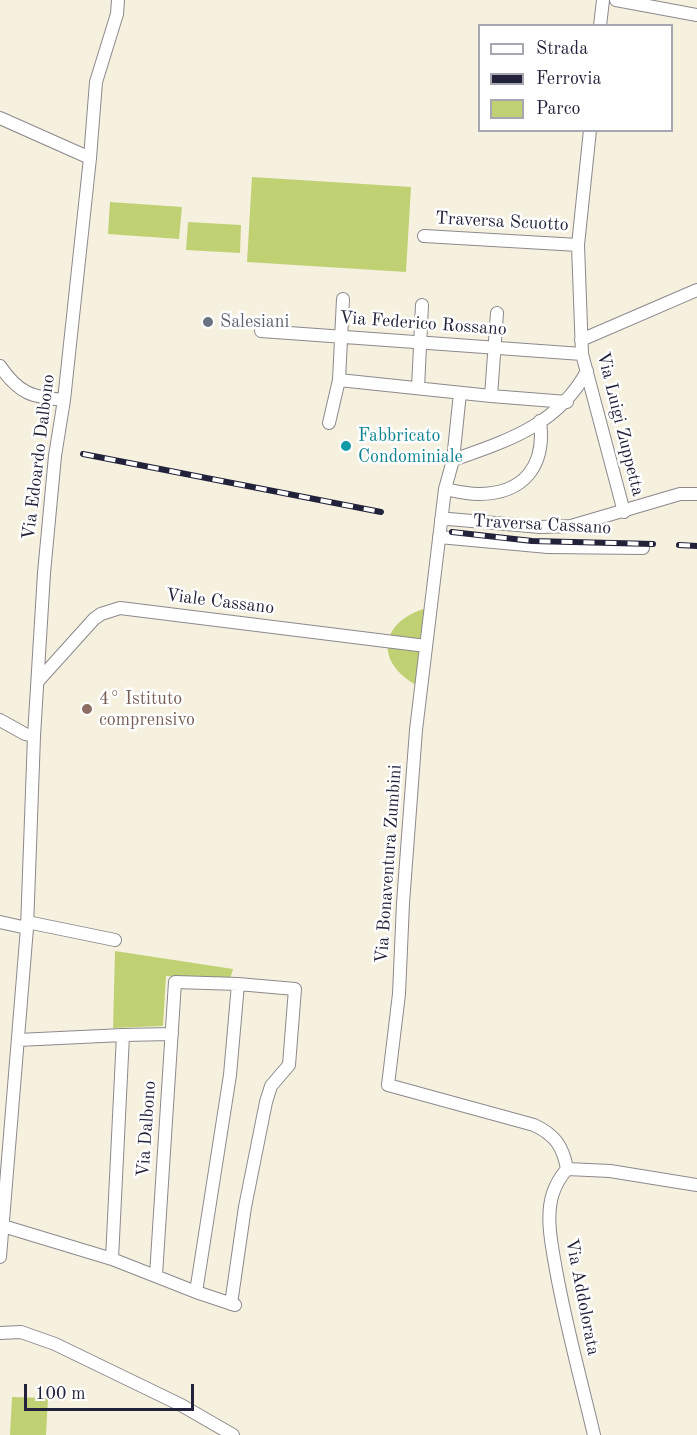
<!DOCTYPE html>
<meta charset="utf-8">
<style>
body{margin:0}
#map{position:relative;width:697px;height:1435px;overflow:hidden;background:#f6f0df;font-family:"Old Standard TT",serif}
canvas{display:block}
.legend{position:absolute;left:478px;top:24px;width:195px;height:108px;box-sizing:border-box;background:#fff;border:2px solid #a7a7b1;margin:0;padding:8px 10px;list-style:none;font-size:18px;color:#22223b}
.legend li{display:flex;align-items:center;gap:12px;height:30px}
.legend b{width:30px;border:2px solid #a7a7b1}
.scale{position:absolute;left:24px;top:1384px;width:170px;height:27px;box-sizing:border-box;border:3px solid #22223b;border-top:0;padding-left:8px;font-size:18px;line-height:21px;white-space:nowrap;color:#22223b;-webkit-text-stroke:4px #fff;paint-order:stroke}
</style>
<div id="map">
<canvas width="697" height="1435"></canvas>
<ul class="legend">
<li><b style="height:8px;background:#fff"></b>Strada</li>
<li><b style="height:8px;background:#22223b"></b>Ferrovia</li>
<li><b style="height:16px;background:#c0d174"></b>Parco</li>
</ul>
<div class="scale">100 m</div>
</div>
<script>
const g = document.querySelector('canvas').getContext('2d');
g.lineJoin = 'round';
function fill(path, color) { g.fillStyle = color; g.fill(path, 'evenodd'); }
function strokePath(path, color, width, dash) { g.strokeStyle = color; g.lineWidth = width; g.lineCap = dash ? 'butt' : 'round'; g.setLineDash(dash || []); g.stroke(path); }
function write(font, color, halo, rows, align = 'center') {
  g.font = font + ' "Old Standard TT",serif'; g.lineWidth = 5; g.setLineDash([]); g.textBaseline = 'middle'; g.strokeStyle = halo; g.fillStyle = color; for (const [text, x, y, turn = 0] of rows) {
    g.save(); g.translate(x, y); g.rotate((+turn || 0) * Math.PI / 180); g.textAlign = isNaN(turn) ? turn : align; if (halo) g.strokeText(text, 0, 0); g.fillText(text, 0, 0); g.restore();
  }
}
fill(new Path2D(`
 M252,177L411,187L406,272L247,262Z
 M110,202L182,207L179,239L108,234Z
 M188,222L241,225L240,253L186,250Z
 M427,608L418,686C373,662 380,621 427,608Z
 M115,951L233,969L230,979L166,976L163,1026L113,1028Z
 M12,1397L48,1398L46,1435H10Z`), '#c0d174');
const street = new Path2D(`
 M616,0L697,15
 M600,26L603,0
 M0,118L90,158
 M590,130L578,245L582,354L624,512
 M424,236L578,245
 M261,331L582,354
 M581,340L697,290
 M0,366C19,394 32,397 64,400
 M339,380L343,299
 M418,388L422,305
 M491,396L497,313
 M329,423L339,380L491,396L567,402
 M453,460L460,393
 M445,489C455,491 467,494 478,494C524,494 546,466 540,421
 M441,520L449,519L540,527L571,526L680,494H697
 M439,537L548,547L643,548
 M39,680L94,619L101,614L120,608L426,646
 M0,720L25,734L34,736
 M0,922L27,928
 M27,922L115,940
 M18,1040L123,1035L172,1034
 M567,1169C563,1146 555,1135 534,1125L388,1085L399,994L403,903L416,730L445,489L453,460C507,441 558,425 587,371
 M567,1169C561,1176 556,1184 553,1193C545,1217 552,1246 556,1270C566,1326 581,1380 594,1435
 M567,1169L610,1171L697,1185
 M3,1226L112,1259L196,1292L235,1305
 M0,1257L27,928L34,736L44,573L55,456L64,400L90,158L96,82L117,14L118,0
 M112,1259L123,1035
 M156,1275L175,982L238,984L295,989L289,1065L271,1086L266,1102L245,1207L231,1304
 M196,1292L230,1075L238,984
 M0,1333L21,1332L55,1344L181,1405L233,1435`);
strokePath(street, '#8c898d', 14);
strokePath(street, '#fff', 12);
const rail = new Path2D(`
 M83,454L381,512
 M452,532L532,541L653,544
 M679,545L697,546`);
strokePath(rail, '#22223b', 6);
strokePath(rail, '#fff', 4, [11]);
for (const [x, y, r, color] of [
 [208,322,6,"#6b7280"],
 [346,446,6,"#0f9aa8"],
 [87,709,6,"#8d6e63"]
]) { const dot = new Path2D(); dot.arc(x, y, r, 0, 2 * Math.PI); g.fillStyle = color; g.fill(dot); strokePath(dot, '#fff', 2); }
write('18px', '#22223b', '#fff', [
 ["Traversa Scuotto",502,222,3],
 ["Via Federico Rossano",423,324,4],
 ["Via Luigi Zuppetta",620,424,76],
 ["Via Edoardo Dalbono",39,457,-83],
 ["Traversa Cassano",542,525,3],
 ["Viale Cassano",220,602,7],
 ["Via Bonaventura Zumbini",389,864,-86],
 ["Via Dalbono",147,1129,-86],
 ["Via Addolorata",582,1297,79]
]);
write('18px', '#5b616d', '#fff', [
 ["Salesiani",220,322]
], 'left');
write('18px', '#0d838f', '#fff', [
 ["Fabbricato",358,436],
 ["Condominiale",358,457]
], 'left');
write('18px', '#785e54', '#fff', [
 ["4° Istituto",99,699],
 ["comprensivo",99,720]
], 'left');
</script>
